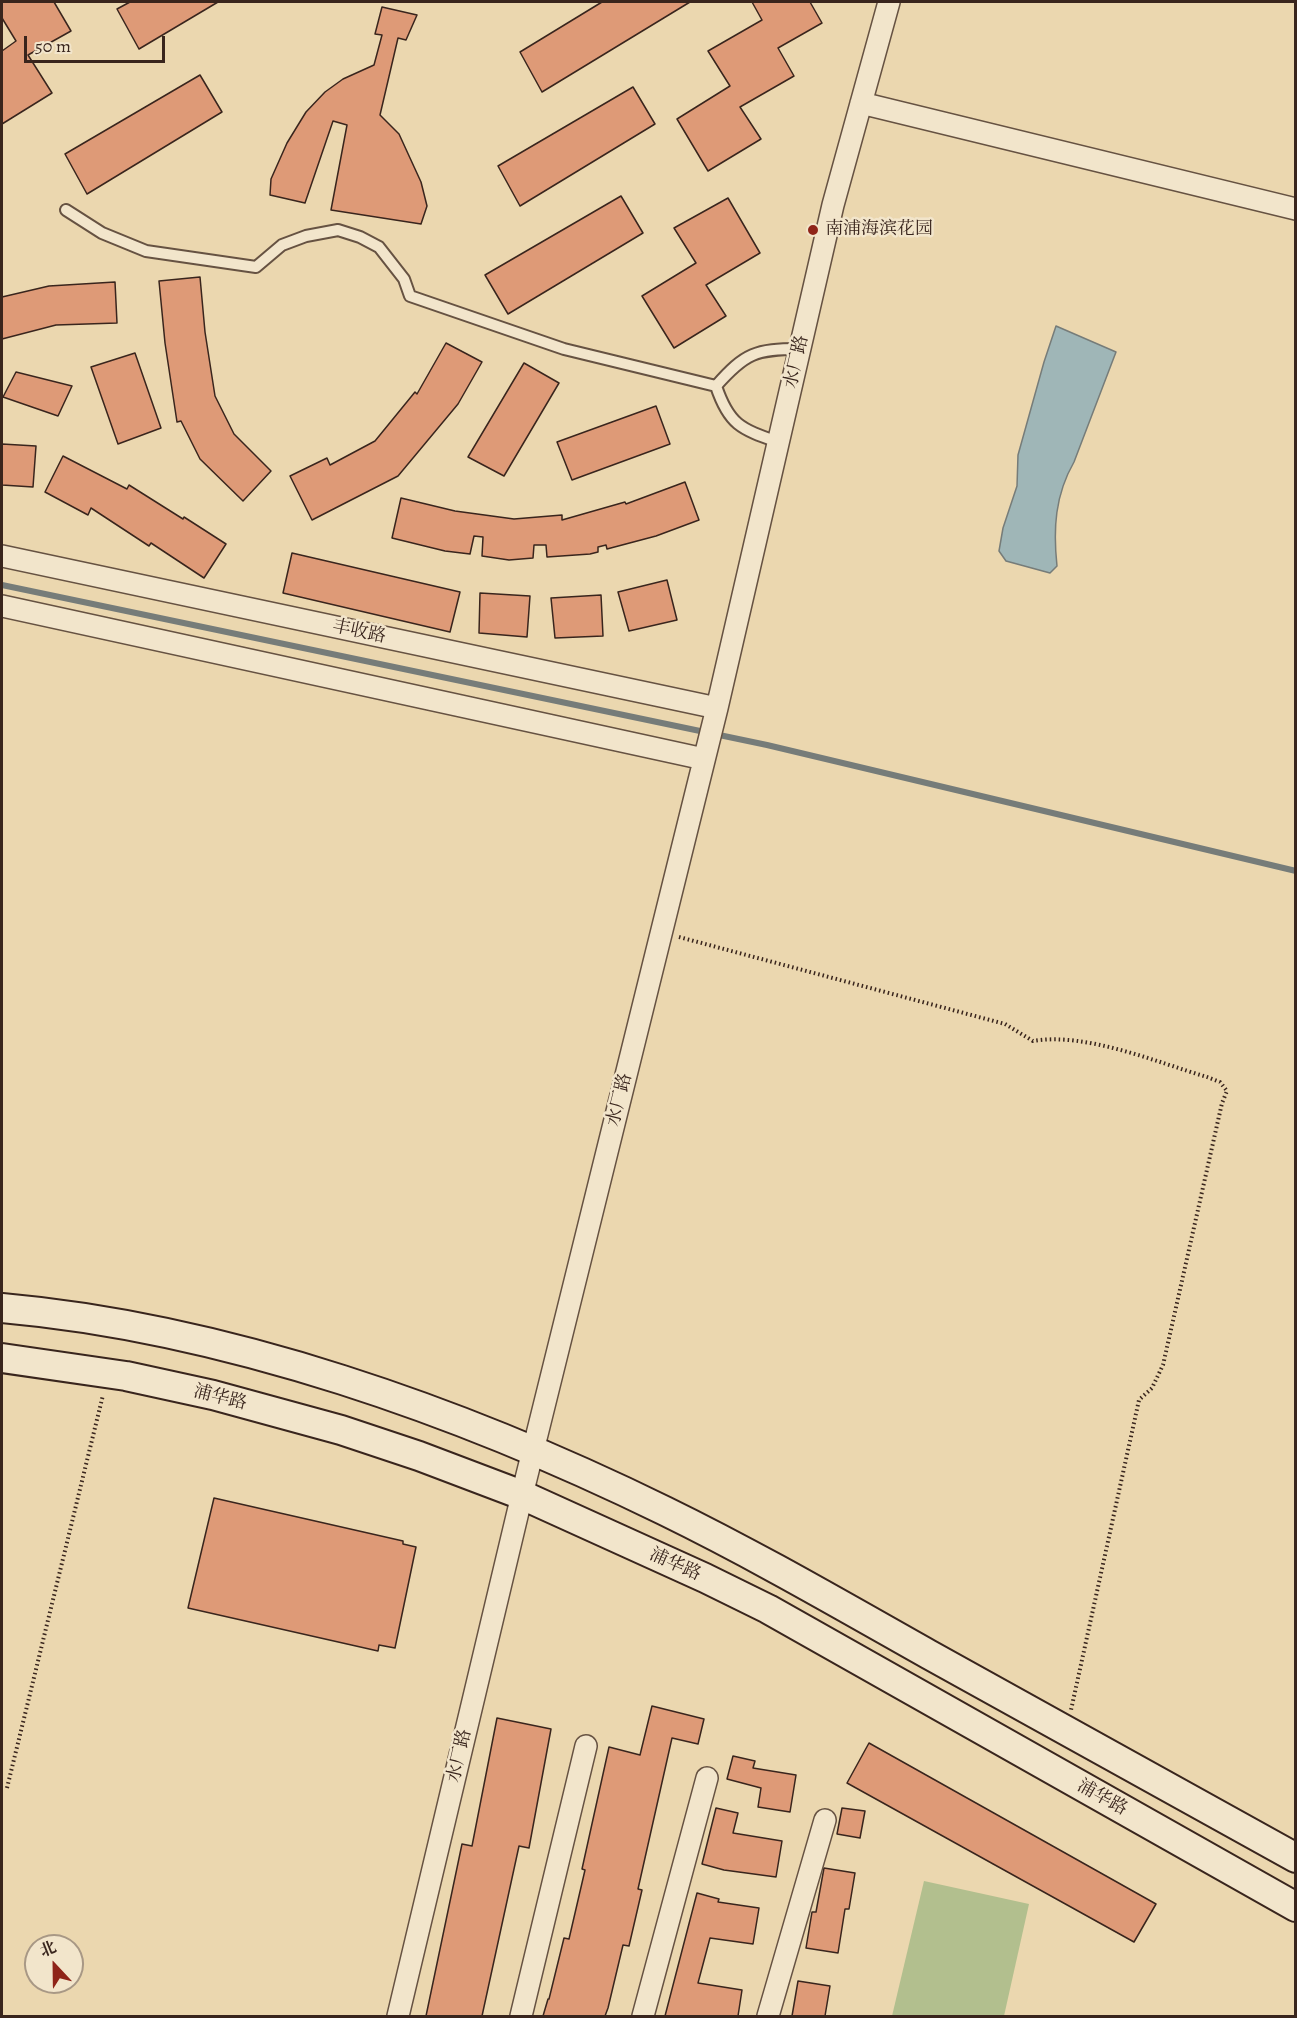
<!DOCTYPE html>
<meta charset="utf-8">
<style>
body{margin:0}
#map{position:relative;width:1297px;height:2018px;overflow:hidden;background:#ebd7af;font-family:Alegreya,"Noto Serif SC",serif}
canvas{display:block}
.frame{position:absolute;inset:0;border:3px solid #39251d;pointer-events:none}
.north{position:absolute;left:24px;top:1934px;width:60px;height:60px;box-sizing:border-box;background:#f2e5cb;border:2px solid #a89885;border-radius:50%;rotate:338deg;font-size:16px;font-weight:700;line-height:24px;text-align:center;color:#39251d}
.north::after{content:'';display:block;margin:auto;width:21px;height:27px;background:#8f2418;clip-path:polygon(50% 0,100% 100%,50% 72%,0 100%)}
.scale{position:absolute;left:24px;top:36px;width:141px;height:27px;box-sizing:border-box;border:3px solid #39251d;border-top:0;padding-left:8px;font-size:18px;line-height:21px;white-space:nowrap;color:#39251d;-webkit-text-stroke:4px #f2e5cb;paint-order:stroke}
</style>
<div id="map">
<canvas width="1297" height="2018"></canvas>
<div class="frame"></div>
<div class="north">北</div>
<div class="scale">50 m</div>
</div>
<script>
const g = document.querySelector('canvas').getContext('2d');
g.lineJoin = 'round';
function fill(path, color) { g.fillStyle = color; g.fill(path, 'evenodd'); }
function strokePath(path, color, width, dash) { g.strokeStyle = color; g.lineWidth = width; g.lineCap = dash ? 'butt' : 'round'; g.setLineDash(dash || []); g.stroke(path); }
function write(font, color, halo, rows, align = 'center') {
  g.font = font + ' Alegreya,"Noto Serif SC",serif'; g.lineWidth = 5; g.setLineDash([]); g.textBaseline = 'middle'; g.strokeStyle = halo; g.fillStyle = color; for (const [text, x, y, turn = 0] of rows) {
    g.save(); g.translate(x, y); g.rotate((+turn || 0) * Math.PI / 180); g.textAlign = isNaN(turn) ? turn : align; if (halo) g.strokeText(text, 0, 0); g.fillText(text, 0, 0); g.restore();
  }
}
fill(new Path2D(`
 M924,1881L1029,1904L1004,2016H892Z`), '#b2bf8e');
const water = new Path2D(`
 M1056,326L1116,352L1074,462C1055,495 1053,529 1057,566L1050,573L1006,561L999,551L1003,528L1017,486L1018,455L1044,362Z`);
fill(water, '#9fb6b7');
strokePath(water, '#767c79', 1.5);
strokePath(new Path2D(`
 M2,585L767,745L1296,871`), '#767c79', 6);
const building = new Path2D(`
 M2,2H54L71,31L28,55L52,93L2,124V51L16,41L2,18Z
 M130,2H218L139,49L117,9Z
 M602,2H690L542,92L520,52Z
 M752,2H810L822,23L778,48L794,76L740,107L761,139L708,171L677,119L730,86L708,51L762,20Z
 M382,7L417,15L406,40L398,38L380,115L399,134L421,182L427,206L421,224L331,210L347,125L333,121L305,203L270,195L271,179L287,143L306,112L325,92L343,79L374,65L382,35L375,34Z
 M200,75L222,112L87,194L65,154Z
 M633,87L655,124L520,206L498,166Z
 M621,196L643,233L508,314L485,275Z
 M728,198L760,253L706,285L726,316L674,348L642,296L696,263L674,228Z
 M200,277L205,332L215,396L234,434L271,471L243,501L200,459L181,421L177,422L165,343L159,281Z
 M115,282L117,323L56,325L2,339V297L49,286Z
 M446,343L482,362L458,404L398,476L312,520L290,476L327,458L330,465L375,441L415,392L417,394Z
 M135,353L161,428L118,444L91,367Z
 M524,363L559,383L504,476L468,457Z
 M16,372L72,386L58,416L3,397Z
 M656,406L670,444L572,480L557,442Z
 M2,444L36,446L33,487L2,485Z
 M63,456L127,489L129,485L183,519L184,517L226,544L204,578L151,543L149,546L91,508L88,515L45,492Z
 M685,482L699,520L656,536L607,549L606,545L598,547V552L590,554L547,557L546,545H534L533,558L509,560L482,556L483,537L474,536L470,554L445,551L392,538L401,498L455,511L514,519L562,515V520L625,502L626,504Z
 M292,553L460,592L450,632L283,593Z
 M667,580L677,620L629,631L618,592Z
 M480,593L530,596L527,637L479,633Z
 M601,595L603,636L555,638L551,598Z
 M214,1498L403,1541V1544L416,1547L395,1648L379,1645L378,1651L188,1608Z
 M652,1706L704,1719L698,1744L672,1738L638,1889L642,1890L629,1946L623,1945L608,2008L605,2016H543L548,1999H549L564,1938L569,1939L585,1870L582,1869L609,1747L640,1755Z
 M497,1718L551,1729L529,1848L519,1846L482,2016H426L462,1844L472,1846Z
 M869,1743L1156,1904L1134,1942L847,1783Z
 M733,1756L755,1761L753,1768L796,1775L790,1812L758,1807L761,1788L727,1779Z
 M716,1808L738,1813L733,1833L782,1841L776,1877L724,1870L702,1864Z
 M842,1808L865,1811L860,1838L837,1834Z
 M824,1868L855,1873L849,1909H845L838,1953L806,1948L812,1912H816Z
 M697,1893L719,1899L718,1902L759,1908L753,1944L710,1938L698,1983L742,1990L738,2016H665Z
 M798,1981L830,1986L825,2016H792Z`);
fill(building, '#de9a77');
strokePath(building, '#39251d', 1.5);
const service = new Path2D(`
 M66,210L102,233L146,251L256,267L282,245L306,236L338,230L360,237L379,247L404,279L410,296L564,349L716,386C729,425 741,429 778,442
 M716,386C745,353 756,349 799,349`);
const minor = new Path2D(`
 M861,103L1296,209
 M2,556L717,708
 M2,606L704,759
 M398,2016L522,1495L717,708L833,205L889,2
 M521,2016L586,1746
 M643,2016L707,1778
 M768,2016L825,1820`);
const secondary = new Path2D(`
 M2,1308C227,1328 463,1412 665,1511C755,1555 841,1605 928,1654C1051,1722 1173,1790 1296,1858
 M2,1358L126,1376L213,1395L341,1430L419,1456L522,1495L705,1578L768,1609L1296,1907`);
strokePath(service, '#665242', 14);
strokePath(minor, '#665242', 24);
strokePath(secondary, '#39251d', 32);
strokePath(new Path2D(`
 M679,937L1005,1024L1033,1041C1086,1032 1156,1062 1207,1077L1220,1082L1227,1091L1222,1103L1163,1365L1152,1388L1139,1400L1071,1710
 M7,1788L103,1395`), '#39251d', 4, [1.5, 3]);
strokePath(service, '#f2e5cb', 10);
strokePath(minor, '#f2e5cb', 21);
strokePath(secondary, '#f2e5cb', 28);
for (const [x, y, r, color] of [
 [813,230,6,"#8f2418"]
]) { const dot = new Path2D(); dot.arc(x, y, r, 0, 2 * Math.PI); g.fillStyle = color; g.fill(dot); strokePath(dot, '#f2e5cb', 2); }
write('18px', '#39251d', '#f2e5cb', [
 ["南浦海滨花园",825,230]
], 'left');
write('18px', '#39251d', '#f2e5cb', [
 ["水厂路",797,362,-77],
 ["丰收路",359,632,12],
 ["水厂路",620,1100,-76],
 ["浦华路",220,1398,14],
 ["浦华路",675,1565,24],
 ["水厂路",460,1756,-77],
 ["浦华路",1102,1798,29]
]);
</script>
